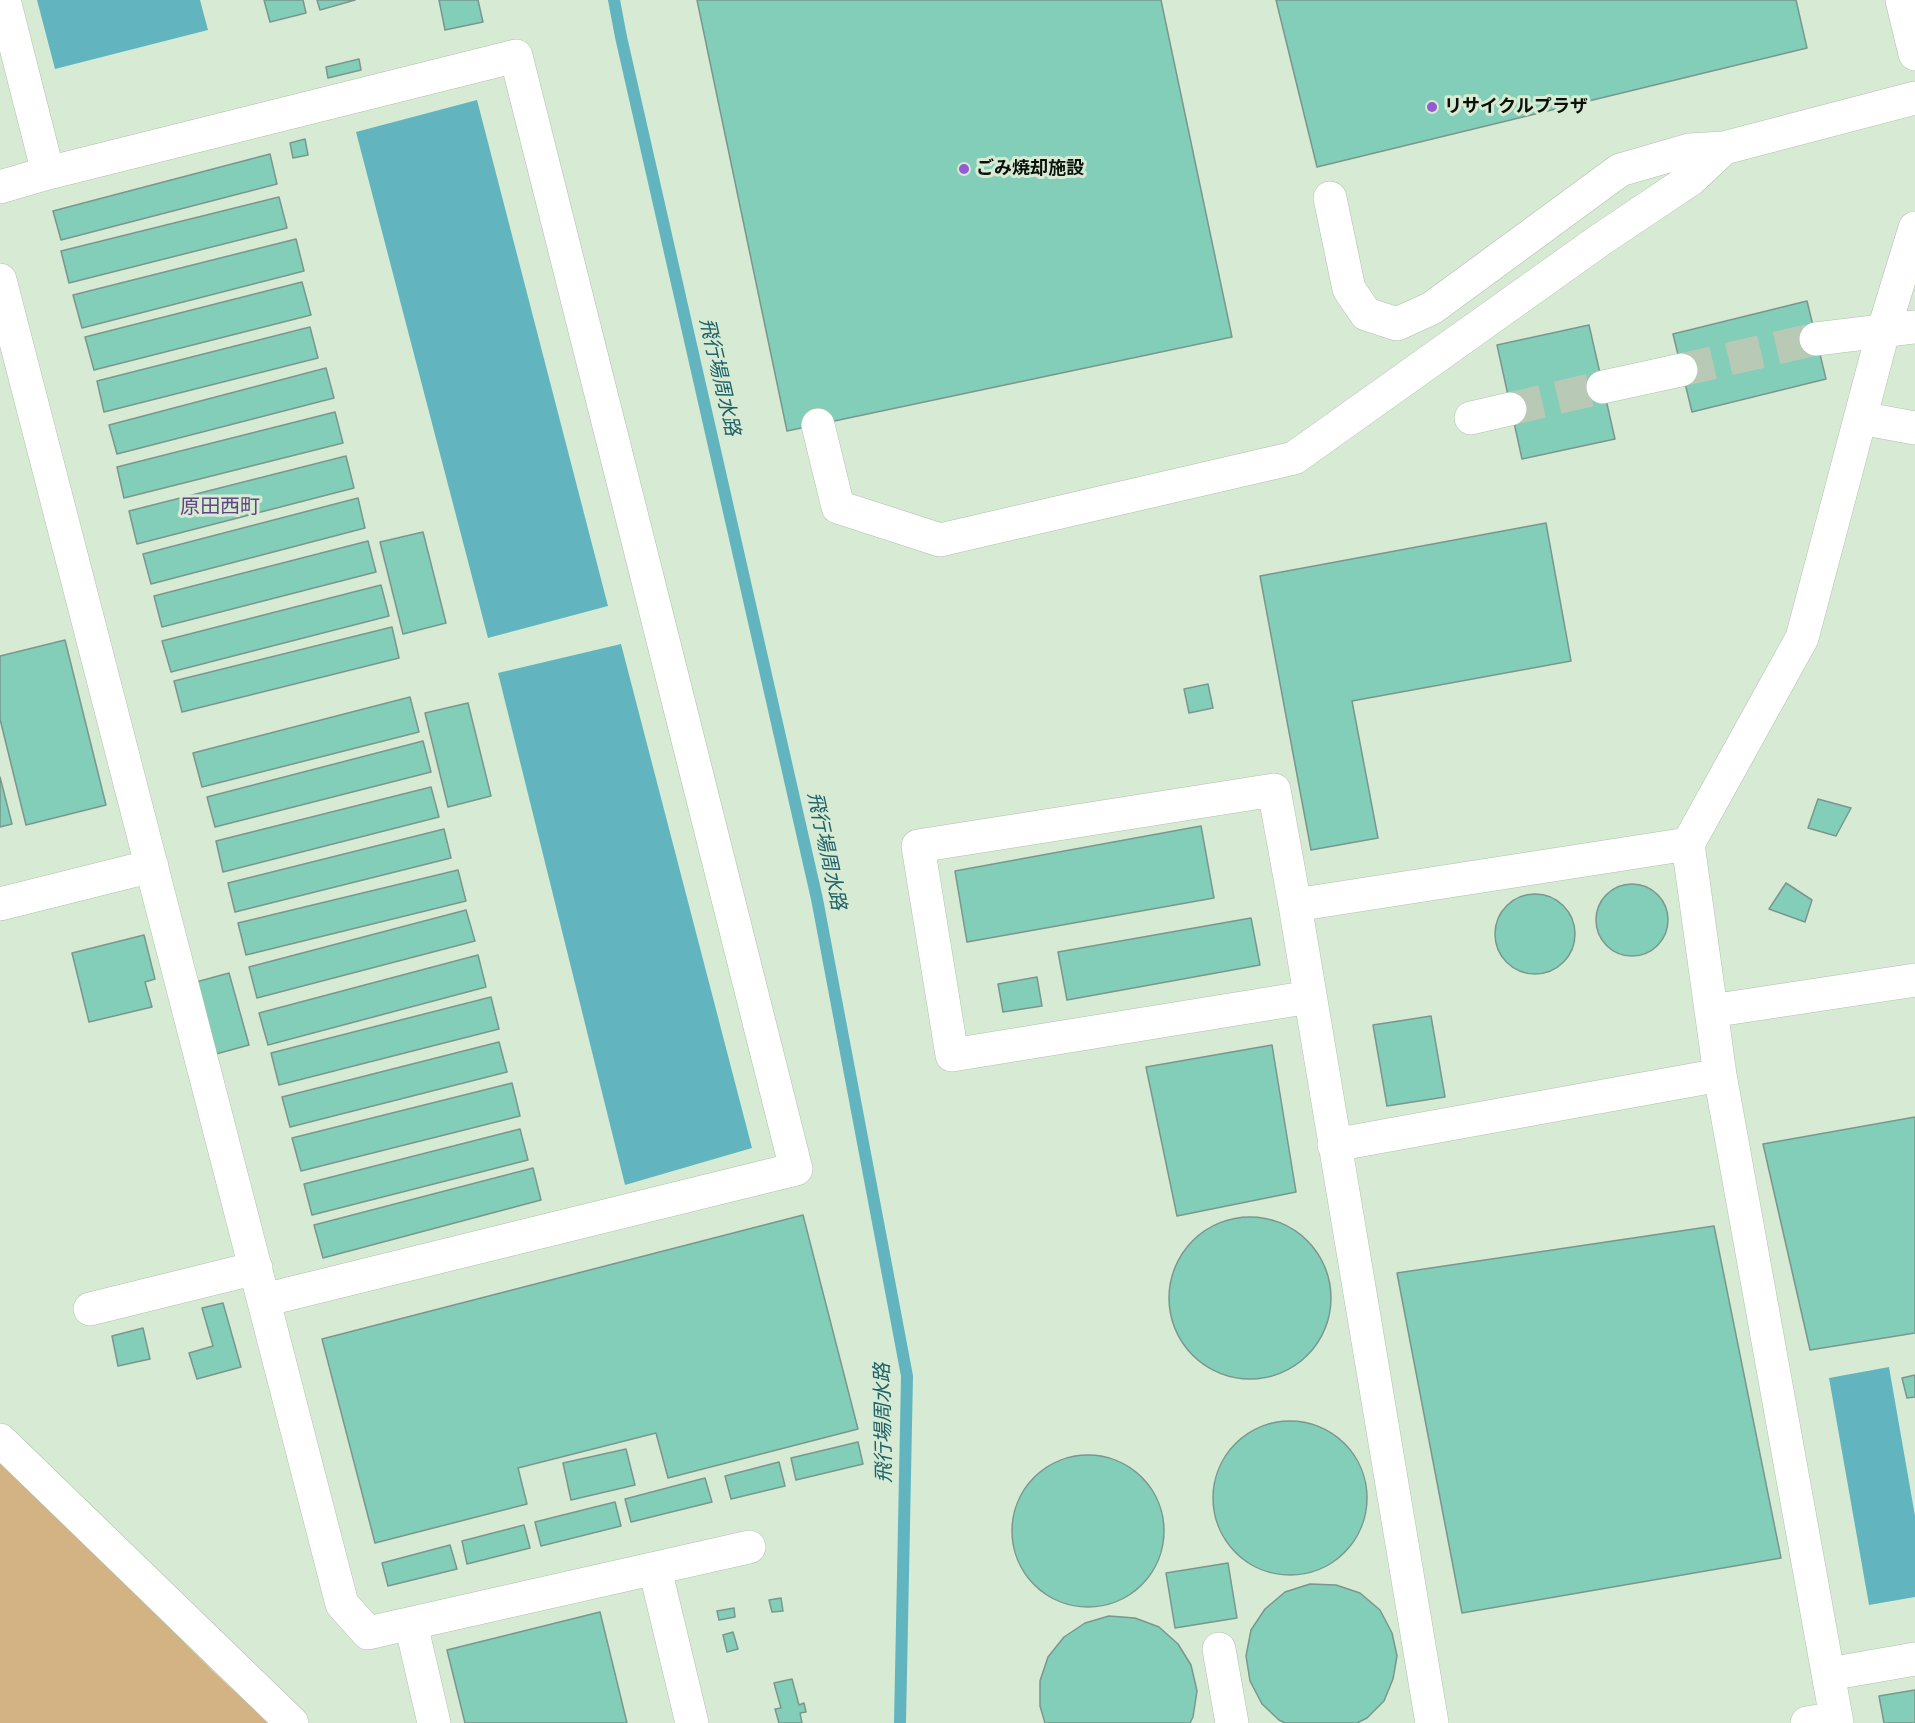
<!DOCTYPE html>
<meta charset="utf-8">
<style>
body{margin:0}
canvas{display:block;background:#d7ead4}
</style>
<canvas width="1915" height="1723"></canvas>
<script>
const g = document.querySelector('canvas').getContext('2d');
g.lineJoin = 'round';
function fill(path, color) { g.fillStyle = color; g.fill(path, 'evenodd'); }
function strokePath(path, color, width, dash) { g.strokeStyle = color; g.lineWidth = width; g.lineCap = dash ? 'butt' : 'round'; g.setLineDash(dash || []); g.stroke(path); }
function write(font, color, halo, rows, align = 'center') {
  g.font = font + ' "PT Sans","Noto Sans JP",sans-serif'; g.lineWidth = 6; g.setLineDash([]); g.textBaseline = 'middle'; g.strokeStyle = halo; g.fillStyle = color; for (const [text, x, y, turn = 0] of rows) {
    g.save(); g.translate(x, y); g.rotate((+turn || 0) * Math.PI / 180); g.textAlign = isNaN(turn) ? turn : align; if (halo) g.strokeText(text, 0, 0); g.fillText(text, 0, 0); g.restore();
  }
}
fill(new Path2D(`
 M0,1458L215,1673L269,1723H0Z`), '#d3b284');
fill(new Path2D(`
 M37,0H200L208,30L55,69Z
 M477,100L608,606L488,638L356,132Z
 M621,644L752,1148L625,1185L498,673Z
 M1889,1367L1915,1516V1597L1869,1605L1829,1378Z`), '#62b5bf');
strokePath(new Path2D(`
 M614,0L621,37L817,899L907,1376L900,1723`), '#62b5bf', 12);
const building = new Path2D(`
 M264,0H303L306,13L270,22Z
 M317,0H355L320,10Z
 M439,0H478L483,22L445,30Z
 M697,0H1161L1232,337L787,431Z
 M1276,0H1796L1807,48L1317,167Z
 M359,59L361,70L328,78L326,67Z
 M305,139L308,155L293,158L290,143Z
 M270,154L277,184L61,240L53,211Z
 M279,197L287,228L69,283L61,251Z
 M296,239L304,271L82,328L73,295Z
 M302,282L311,315L94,370L85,337Z
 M1807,301L1826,379L1692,412L1673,334Z
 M1589,325L1615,439L1522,459L1497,345Z
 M310,327L318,358L104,412L97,381Z
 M326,368L334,398L117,454L109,425Z
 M335,412L343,443L124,498L117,467Z
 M346,456L354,488L137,544L129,511Z
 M358,498L365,528L151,584L143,554Z
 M1546,523L1571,661L1352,701L1378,838L1311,850L1260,576Z
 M423,532L446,623L403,634L380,542Z
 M368,541L376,572L162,627L154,596Z
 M381,585L389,616L171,672L162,641Z
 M392,627L399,658L182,712L174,681Z
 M65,640L106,805L26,825L0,719V656Z
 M1208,684L1213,708L1189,713L1184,689Z
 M410,697L419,732L202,787L193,753Z
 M468,703L491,796L448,807L425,713Z
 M423,741L431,772L215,827L207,797Z
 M0,777L12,824L0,827Z
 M431,787L439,817L223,872L216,841Z
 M1818,799L1851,808L1836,836L1808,828Z
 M1201,826L1214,898L967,942L955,871Z
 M444,829L451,858L235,912L228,883Z
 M458,870L466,901L246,955L238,923Z
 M1786,883L1812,900L1805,922L1769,909Z
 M1596 920a36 36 0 1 1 72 0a36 36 0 1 1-72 0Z
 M1495 934a40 40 0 1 1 80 0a40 40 0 1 1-80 0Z
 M466,910L475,941L257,998L249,967Z
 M1251,918L1260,965L1067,1000L1058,952Z
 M144,935L155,979L145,982L152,1007L89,1022L72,953Z
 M478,955L486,987L268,1045L259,1013Z
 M229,973L249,1045L216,1054L196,982Z
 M1037,977L1042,1006L1003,1012L998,984Z
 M491,997L499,1029L279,1085L271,1053Z
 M1431,1016L1445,1097L1387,1106L1373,1025Z
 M499,1042L507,1072L290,1127L282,1097Z
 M1272,1045L1296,1192L1177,1216L1146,1067Z
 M512,1083L520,1116L301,1171L292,1138Z
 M1915,1117V1333L1810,1350L1763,1144Z
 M520,1129L528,1160L312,1215L304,1184Z
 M533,1168L541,1200L323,1258L314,1225Z
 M803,1215L858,1429L668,1478L656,1433L518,1468L527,1504L375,1543L322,1339Z
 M1169 1298a81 81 0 1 1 162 0a81 81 0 1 1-162 0Z
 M1714,1226L1781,1558L1462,1613L1397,1273Z
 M223,1303L241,1367L197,1379L189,1353L213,1346L202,1308Z
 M143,1328L150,1359L118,1366L112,1336Z
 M1915,1375V1397L1907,1398L1902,1378Z
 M1213 1498a77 77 0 1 1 154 0a77 77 0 1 1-154 0Z
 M858,1442L863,1464L796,1480L791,1458Z
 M626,1449L635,1485L571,1500L563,1463Z
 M1012 1531a76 76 0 1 1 152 0a76 76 0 1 1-152 0Z
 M779,1462L785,1486L731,1499L725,1476Z
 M705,1478L712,1502L631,1522L625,1499Z
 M615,1502L621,1526L541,1546L535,1522Z
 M524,1525L530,1548L467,1564L462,1541Z
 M450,1545L457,1569L388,1586L382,1563Z
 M1228,1563L1237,1618L1175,1628L1166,1573Z
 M1310,1584L1336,1585L1360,1593L1380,1610L1392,1633L1397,1656L1393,1679L1384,1701L1367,1718L1357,1723H1285L1279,1720L1262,1704L1250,1681L1246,1656L1251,1630L1265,1609L1285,1592Z
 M781,1598L783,1611L772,1612L769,1600Z
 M734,1608L735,1617L719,1620L717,1611Z
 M600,1612L627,1723H465L447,1650Z
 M1109,1616L1135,1618L1159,1627L1178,1644L1191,1665L1197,1691L1193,1717L1190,1723H1045L1040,1706V1681L1048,1657L1064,1637L1085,1623Z
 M733,1632L738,1649L727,1652L723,1635Z
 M792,1679L799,1705L804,1703L806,1712L800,1713L802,1723H779L775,1709L781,1708L774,1683Z
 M1915,1690V1723H1884L1879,1696Z`);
fill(building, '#83ceb8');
strokePath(building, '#7a978e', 1.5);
strokePath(new Path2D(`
 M1681,370L1816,339
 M1510,409L1603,387`), '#b8c9b6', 33, [33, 16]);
const minor = new Path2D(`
 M4,0L48,173
 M1902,0L1915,54
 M0,187L48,173L516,56L796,1169L264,1300
 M1330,198L1349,289L1366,314L1397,324L1432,308L1620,170L1689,150L1724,148L1915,98
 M0,280L342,1604L368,1633L749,1547
 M1816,339L1915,327
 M1603,387L1681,370
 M1471,418L1510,409
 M1860,418L1915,428
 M818,425L838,507L940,540L1294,458L1600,240L1691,179L1724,148
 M0,904L152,866
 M1295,905L1274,790L918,846L952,1055L1310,997
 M1711,1011L1915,980
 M1334,1145L1720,1075
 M90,1309L256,1268
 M0,1440L292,1723
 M655,1569L692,1723
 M411,1624L434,1723
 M1219,1649L1232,1723
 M1829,1674L1915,1659
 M1432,1723L1295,905L1688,844
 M1807,1723L1836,1718
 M1837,1723L1720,1075L1688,844L1802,638L1883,332L1915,228`);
strokePath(minor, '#afc1ab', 34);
strokePath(minor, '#fff', 33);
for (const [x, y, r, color] of [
 [1432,107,6,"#955bd3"],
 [964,169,6,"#955bd3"]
]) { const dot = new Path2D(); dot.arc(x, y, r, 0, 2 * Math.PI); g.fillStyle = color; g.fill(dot); strokePath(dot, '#d7ead4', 2); }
write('bold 18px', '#0b110a', '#d7ead4', [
 ["リサイクルプラザ",1444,107],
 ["ごみ焼却施設",976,169]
], 'left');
write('italic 20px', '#1d6169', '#d7ead4', [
 ["飛行場周水路",719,377,77],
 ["飛行場周水路",826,851,78],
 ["飛行場周水路",884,1423,-91]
]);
write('20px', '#614582', '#d7ead4', [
 ["原田西町",220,507]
]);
</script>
